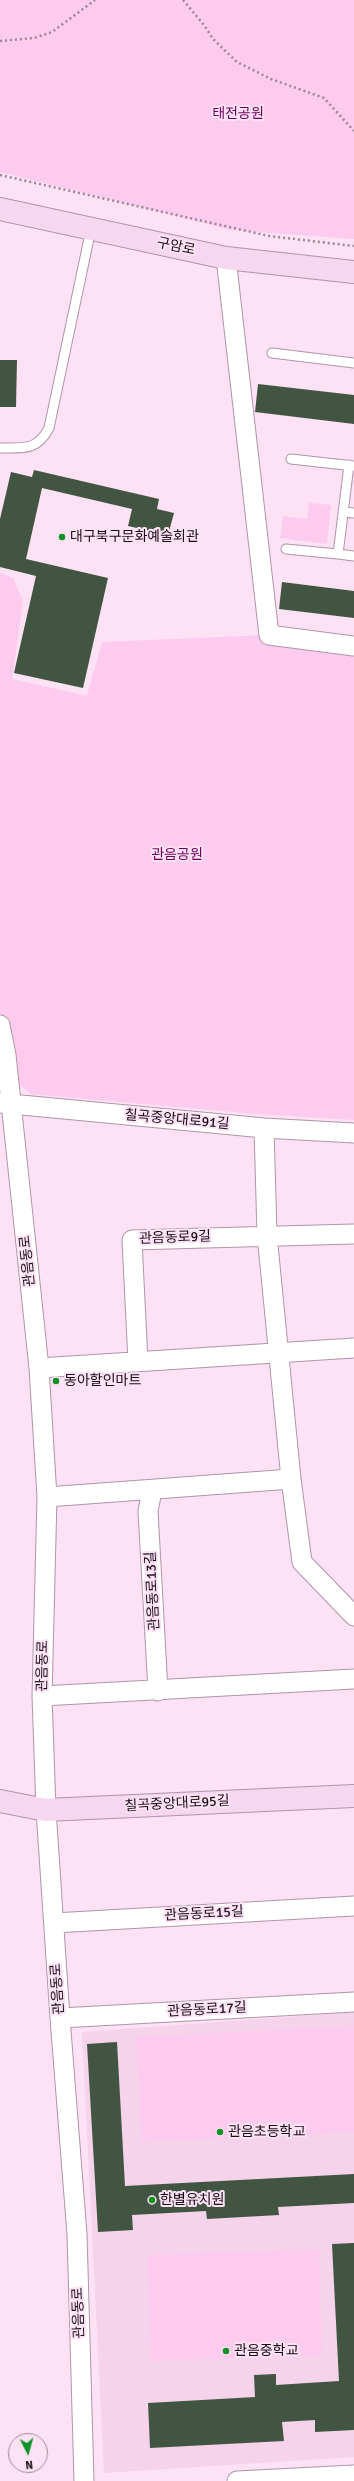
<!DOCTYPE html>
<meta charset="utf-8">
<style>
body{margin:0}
#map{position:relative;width:354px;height:2481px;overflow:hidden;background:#fde1f4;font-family:Signika,sans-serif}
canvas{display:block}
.north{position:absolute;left:8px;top:2433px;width:40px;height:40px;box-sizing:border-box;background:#fde1f4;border:1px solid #a18d9a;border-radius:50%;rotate:174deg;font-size:11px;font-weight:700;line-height:16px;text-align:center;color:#170e14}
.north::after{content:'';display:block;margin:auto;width:14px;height:18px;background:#0f9224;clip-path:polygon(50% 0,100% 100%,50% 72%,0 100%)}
</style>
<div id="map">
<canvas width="354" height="2481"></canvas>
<div class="north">N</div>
</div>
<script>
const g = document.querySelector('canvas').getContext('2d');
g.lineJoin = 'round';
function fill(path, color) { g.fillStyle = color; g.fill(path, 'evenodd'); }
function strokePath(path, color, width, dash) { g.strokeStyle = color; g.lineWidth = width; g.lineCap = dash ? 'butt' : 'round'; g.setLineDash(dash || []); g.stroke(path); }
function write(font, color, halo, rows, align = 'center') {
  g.font = font + ' Signika,"Noto Sans KR",sans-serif'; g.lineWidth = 4; g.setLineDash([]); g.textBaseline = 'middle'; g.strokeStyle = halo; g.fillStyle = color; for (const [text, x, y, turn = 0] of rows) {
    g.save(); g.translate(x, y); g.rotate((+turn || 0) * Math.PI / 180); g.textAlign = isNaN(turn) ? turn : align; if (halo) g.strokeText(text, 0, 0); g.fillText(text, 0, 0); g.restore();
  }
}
fill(new Path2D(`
 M354,2012V2457L104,2473L82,2032Z`), '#f5d3eb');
fill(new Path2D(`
 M0,0H354V239L231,230L0,172Z
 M309,503L331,505L327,544L280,538L283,516L307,519Z
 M0,573L13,578L23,601L12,679L87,696L102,642L269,635L354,651V1120L257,1114L30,1094L19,1084L6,1022L0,1014Z
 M354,2026V2132L142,2142L136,2037Z
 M319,2249L322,2355L151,2361L148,2255Z`), '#fccbed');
fill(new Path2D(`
 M0,360H17L16,407H0Z
 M258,384L354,395V424L255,412Z
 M34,470L159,499L157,509L174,513L168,535L128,526L132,509L42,488L26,559L108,578L83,688L14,673L36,576L0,567V519L11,472L32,477Z
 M282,582L354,591V618L279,609Z
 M117,2042L125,2186L354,2174V2203L278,2207L279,2215L207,2219L206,2211L132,2215L133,2230L98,2232L87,2044Z
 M354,2243V2430L315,2432V2420L282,2422L284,2441L150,2448L148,2403L255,2397L254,2375L276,2374V2385L339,2381L332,2244Z`), '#425542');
const lane = new Path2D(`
 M272,353L354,363
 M0,448C23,448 37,451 49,428L91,229
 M291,459L354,466
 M349,465L338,554L354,556
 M343,512L354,513
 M286,549L338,554`);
const street = new Path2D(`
 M226,258L269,635L354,646
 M0,1025L6,1055L39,1368L47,1497L42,1696L46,1810L60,2018L77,2234L84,2481
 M0,1103L264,1128L354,1133
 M264,1128L267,1235L291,1479L302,1562L354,1616
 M138,1362L132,1240L354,1234
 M39,1368L354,1348
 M152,1491L148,1511L158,1691
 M47,1497L291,1479
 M42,1696L354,1679
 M54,1923L354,1906
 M60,2018L354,2002
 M237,2481L354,2475`);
const secondary = new Path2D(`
 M0,209L226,258L354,272
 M0,1801L46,1810L354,1796`);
strokePath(lane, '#af95a7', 11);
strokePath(street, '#af95a7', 21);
strokePath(secondary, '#af95a7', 24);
strokePath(new Path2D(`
 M183,0L204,25L213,39L237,62L271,79L324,98L354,131
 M0,41L34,38L52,32L95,0
 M0,175L269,236L354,246`), '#9a8693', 2.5, [2, 3]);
strokePath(lane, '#fff', 9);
strokePath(street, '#fff', 19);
strokePath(secondary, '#f7d6ef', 22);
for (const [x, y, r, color] of [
 [62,537,4,"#0f9224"],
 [56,1381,4,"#0f9224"],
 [220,2132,4,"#0f9224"],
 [152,2200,4,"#0f9224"],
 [226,2351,4,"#0f9224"]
]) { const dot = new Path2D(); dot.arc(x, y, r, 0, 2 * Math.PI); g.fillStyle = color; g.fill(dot); strokePath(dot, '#fde1f4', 1.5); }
write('14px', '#6d045b', '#fde1f4', [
 ["태전공원",238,114],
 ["관음공원",177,855]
]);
write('14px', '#170e14', '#fde1f4', [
 ["구암로",176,247,12],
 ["칠곡중앙대로91길",177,1120,5],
 ["관음동로9길",175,1238,-2],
 ["관음동로",28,1261,-96],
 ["관음동로13길",153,1591,-93],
 ["관음동로",43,1666,-89],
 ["칠곡중앙대로95길",177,1804,-3],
 ["관음동로15길",204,1914,-3],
 ["관음동로",58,1989,-94],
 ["관음동로17길",207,2010,-3],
 ["관음동로",79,2313,-92]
]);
write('14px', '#170e14', '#fde1f4', [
 ["대구북구문화예술회관",70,537],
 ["동아할인마트",64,1381],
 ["관음초등학교",228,2132],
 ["한별유치원",160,2200],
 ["관음중학교",234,2351]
], 'left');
</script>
